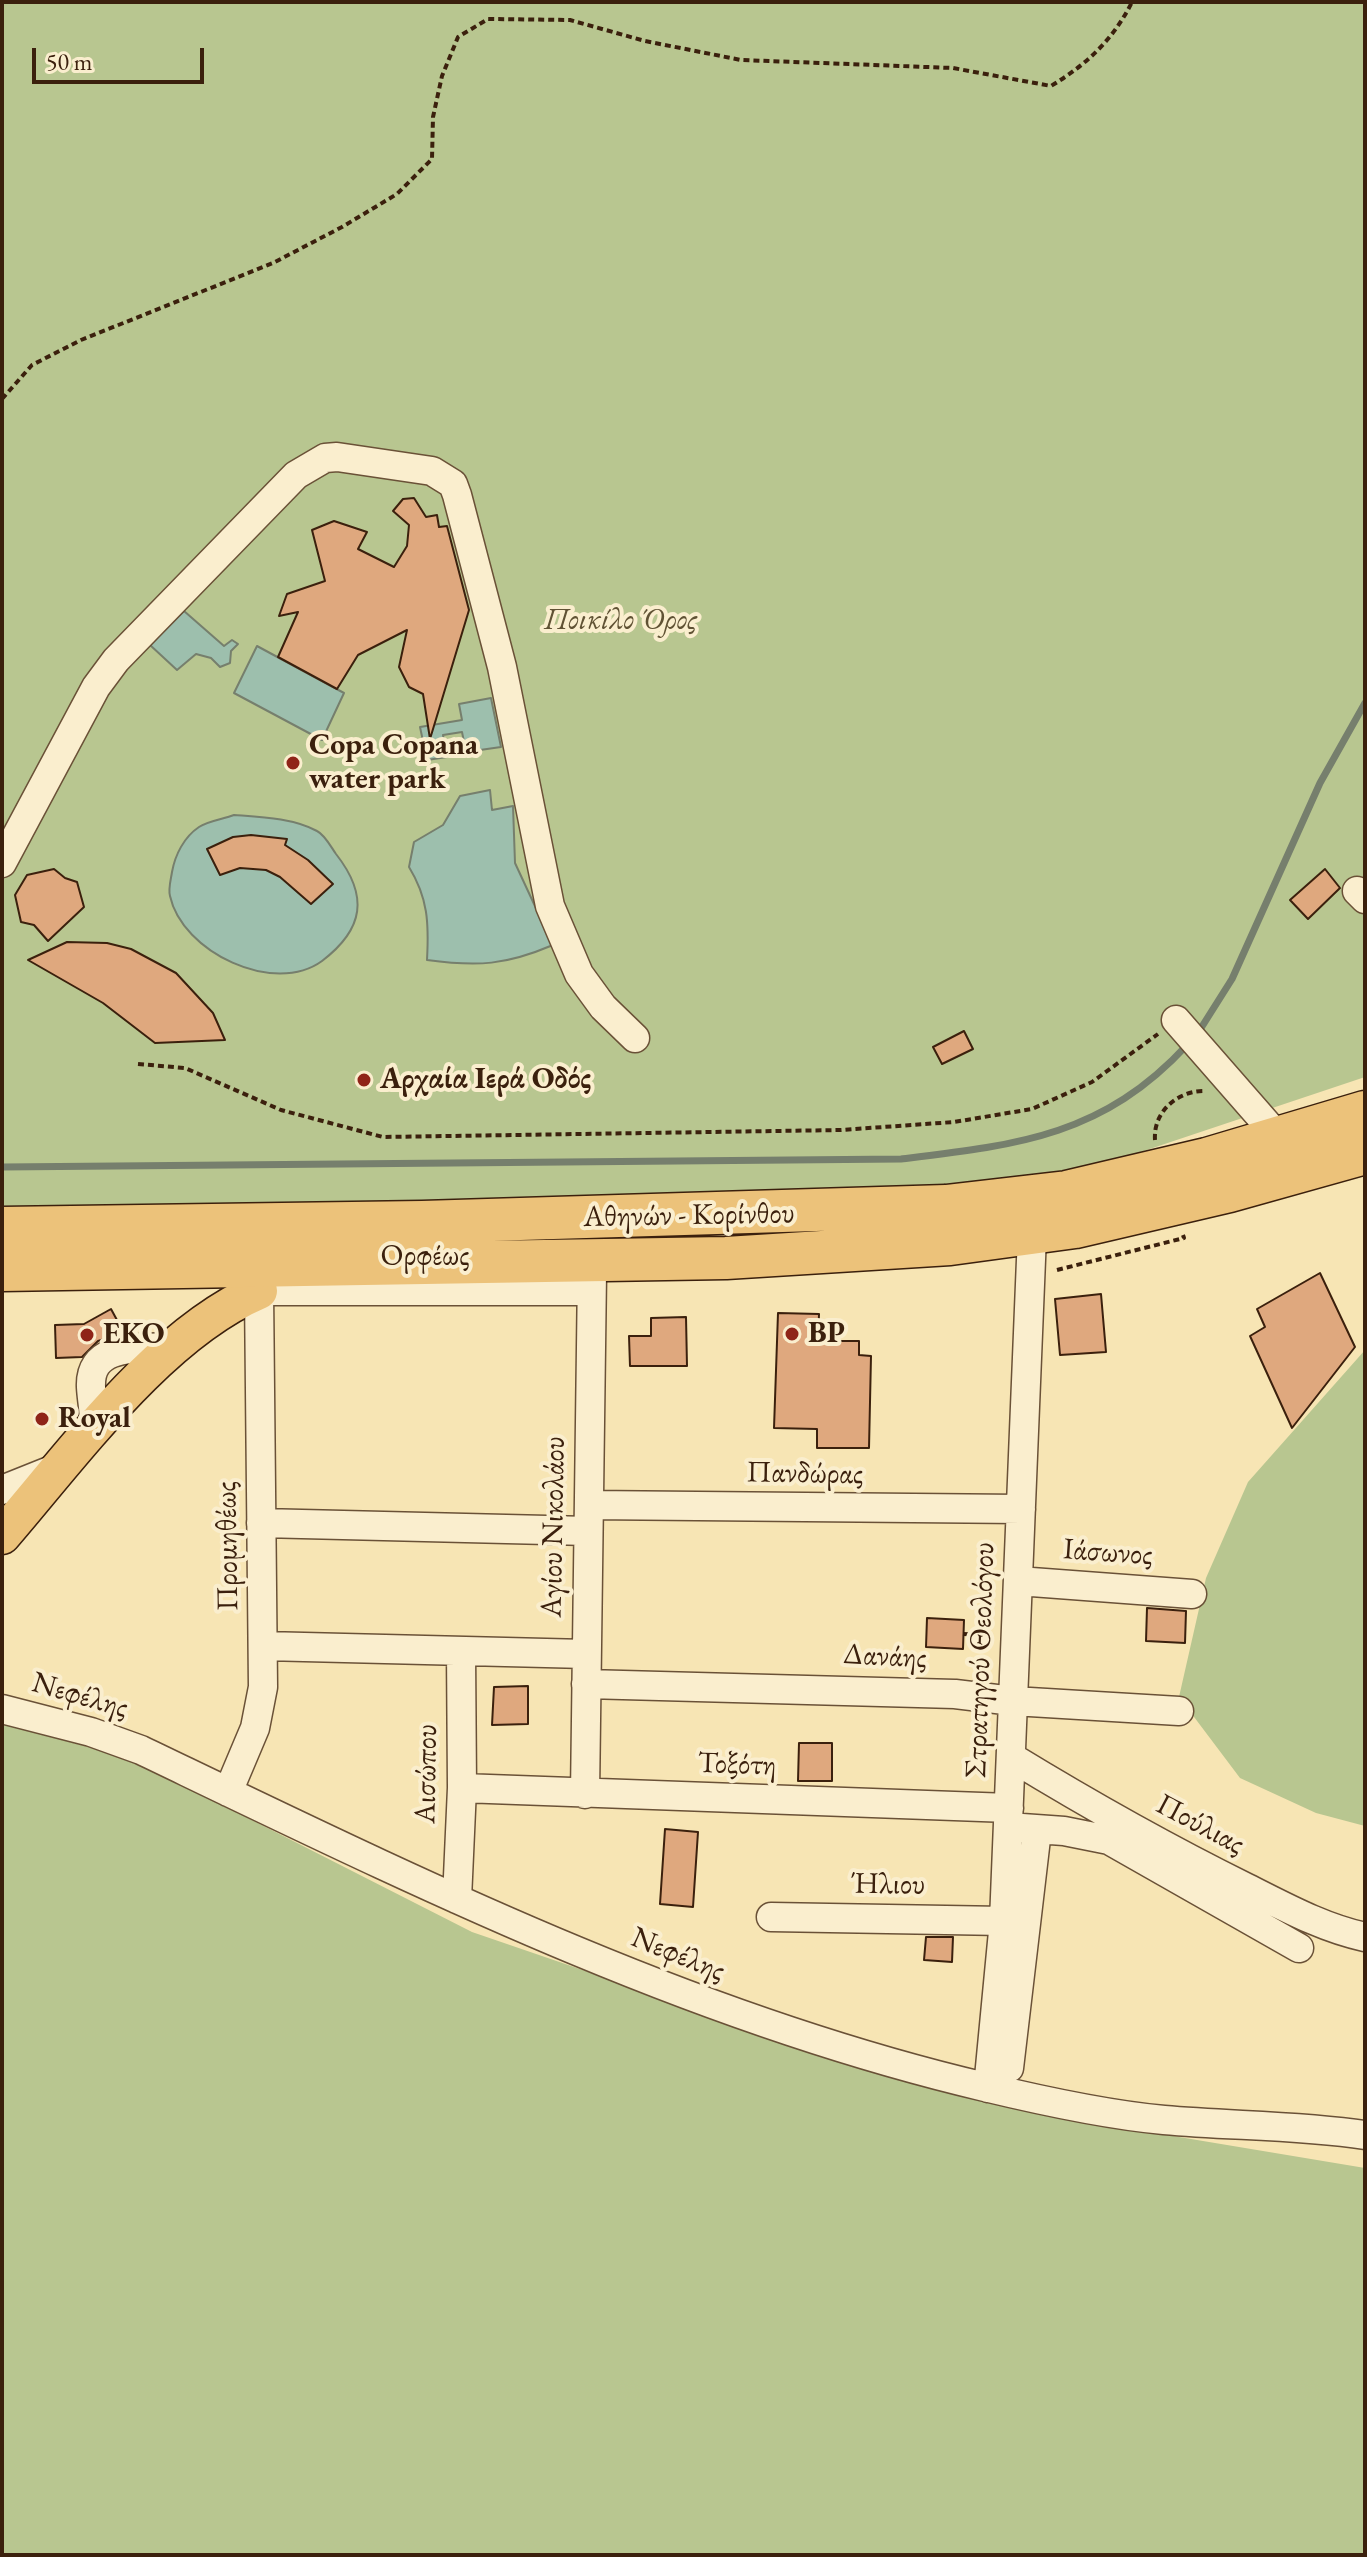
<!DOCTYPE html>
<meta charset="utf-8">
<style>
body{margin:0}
#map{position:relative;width:1367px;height:2557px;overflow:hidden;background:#f7e5b4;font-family:"EB Garamond",serif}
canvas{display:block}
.frame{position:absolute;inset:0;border:4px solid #3b200d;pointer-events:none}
.scale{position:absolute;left:32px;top:48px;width:172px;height:36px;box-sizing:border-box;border:4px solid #3b200d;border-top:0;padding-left:10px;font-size:24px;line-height:28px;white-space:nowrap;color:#3b200d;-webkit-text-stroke:6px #faeece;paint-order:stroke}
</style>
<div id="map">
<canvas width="1367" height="2557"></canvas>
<div class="frame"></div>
<div class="scale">50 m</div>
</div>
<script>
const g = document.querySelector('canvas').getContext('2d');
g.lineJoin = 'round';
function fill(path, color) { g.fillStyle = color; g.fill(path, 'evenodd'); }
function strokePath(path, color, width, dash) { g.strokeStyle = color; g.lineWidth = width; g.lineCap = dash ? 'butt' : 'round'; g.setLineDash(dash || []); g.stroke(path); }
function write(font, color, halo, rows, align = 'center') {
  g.font = font + ' "EB Garamond",serif'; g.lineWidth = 8; g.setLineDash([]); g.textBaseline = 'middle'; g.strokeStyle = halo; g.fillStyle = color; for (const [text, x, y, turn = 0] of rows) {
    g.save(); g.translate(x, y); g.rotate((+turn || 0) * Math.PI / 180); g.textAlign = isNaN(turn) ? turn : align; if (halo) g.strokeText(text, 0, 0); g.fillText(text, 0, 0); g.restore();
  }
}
fill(new Path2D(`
 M2,2H1365V1077L1060,1179L406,1280L2,1249Z
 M1365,1350V1826L1316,1813L1240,1778L1179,1697L1206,1578L1248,1482Z
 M2,1724L130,1758L472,1932L848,2061L1167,2135L1365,2168V2555H2Z`), '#b8c690');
const water = new Path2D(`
 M184,611L224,646L232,640L238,644L231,651L230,663L220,667L211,658L196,654L177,670L150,645Z
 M257,646L344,693L322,740L234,693Z
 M491,698L501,747L466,752L462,732L443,735L447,757L427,760L420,727L462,720L459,704Z
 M490,790L492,810L513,806L515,863L553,945C506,965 478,967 427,960C429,923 428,898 409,867L414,842L443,825L460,796Z
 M234,815C261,817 293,818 317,831C325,835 331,847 336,854C369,896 364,929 322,961C274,996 182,952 170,896C168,889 171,879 172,872C175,855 184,837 199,827C208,821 224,819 234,815Z`);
fill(water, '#9dbfad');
strokePath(water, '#767f6d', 2);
strokePath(new Path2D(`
 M1196,1036L1232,979L1320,783L1365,703
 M3,1167L901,1159C1018,1145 1103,1136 1187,1045`), '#767f6d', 7);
const building = new Path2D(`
 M414,498L426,517L437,515L439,527L447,526L469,610L430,739L423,694L409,687L399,667L407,630L358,655L337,689L278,657L298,612L279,616L287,594L325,581L312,530L334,521L367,532L358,549L394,567L407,546L409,525L393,511L403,499Z
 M251,835L287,839L285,845L308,860L333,884L311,904L280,877L266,870L240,868L220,875L207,849L233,837Z
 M54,869L65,878L77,882L84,907L48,941L34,925L21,922L15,895L27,875Z
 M1325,869L1340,888L1308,919L1290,900Z
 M67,942L107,943L131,949L176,973L213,1013L225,1040L155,1043L103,1003L28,960Z
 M964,1031L973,1049L942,1064L933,1047Z
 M1320,1273L1355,1347L1292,1428L1250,1336L1265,1327L1257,1309Z
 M1101,1294L1106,1352L1060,1355L1055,1299Z
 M111,1309L124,1333L98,1341L82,1357L56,1358L55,1325L84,1324Z
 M778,1313L819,1314L818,1341H859V1355L871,1356L869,1448H817V1429L774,1428Z
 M686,1317L687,1366H630L629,1336H651V1318Z
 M1147,1608L1186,1611L1185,1643L1146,1641Z
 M927,1618L964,1620L963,1649L926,1647Z
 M528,1686V1724L492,1725L494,1687Z
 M799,1743H832V1781H798Z
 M665,1829L698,1832L693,1907L660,1904Z
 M926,1937H953L952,1962L924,1960Z`);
fill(building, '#dfa87e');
strokePath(building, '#3b200d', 2);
const minor = new Path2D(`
 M2,863L96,687L116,660L296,475L325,458L337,457L432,471L453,484L457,495L502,667L550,906L579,974L603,1007L635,1038
 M1357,891L1365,899
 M1176,1020L1280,1139
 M90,1436C97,1418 92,1406 91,1387C89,1342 142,1349 171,1347
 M2,1490L57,1468
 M589,1505L1021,1509
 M261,1523L588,1531
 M1018,1581L1192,1594
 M264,1646L586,1654
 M586,1684L955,1694L1013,1701L1179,1711
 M2,1709L91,1732L141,1750C414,1881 688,2017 985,2087C1039,2100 1109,2115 1164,2120C1231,2126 1298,2125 1365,2135
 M1011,1757C1088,1804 1166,1848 1247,1888C1285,1907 1323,1928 1365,1937
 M462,1788L1009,1808
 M228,1792L255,1728L263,1687L259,1291H591
 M585,1794L592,1273
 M1008,1827L1064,1831L1109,1840L1299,1948
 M457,1899L462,1788L461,1651
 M771,1917L1004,1921
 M1009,2068L1037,1830
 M988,2088L1004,1921L1032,1235`);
const major = new Path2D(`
 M2,1536C72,1455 160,1333 259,1291`);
const highway = new Path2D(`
 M2,1228L422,1222L946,1206L1067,1192L1207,1159L1365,1112
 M2,1270L726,1258L950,1244L1075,1227L1229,1191L1365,1153`);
strokePath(minor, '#6a5137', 31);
strokePath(major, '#3b200d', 39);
strokePath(highway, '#3b200d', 45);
strokePath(new Path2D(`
 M2,399L32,365L81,340L273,263L342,227L397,194L432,159L433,117L442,76L458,37L488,19L570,20L645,41L741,60L953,68L1051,86C1087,64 1113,40 1132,2
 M138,1064L185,1068L281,1110L383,1137L841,1130L954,1122L1032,1109L1092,1082L1158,1034
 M1155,1140C1153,1112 1177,1091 1204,1091
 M1057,1270L1184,1238L1183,1235
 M963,1634L993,1635`), '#3b200d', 4, [6, 4]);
strokePath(minor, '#faeece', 28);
strokePath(major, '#ecc27a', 36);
strokePath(highway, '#ecc27a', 42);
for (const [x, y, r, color] of [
 [293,763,8,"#8f2418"],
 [364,1080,8,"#8f2418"],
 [792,1334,8,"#8f2418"],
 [87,1335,8,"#8f2418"],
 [42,1419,8,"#8f2418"]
]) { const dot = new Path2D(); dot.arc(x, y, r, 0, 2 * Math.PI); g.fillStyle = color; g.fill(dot); strokePath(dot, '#faeece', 3); }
write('italic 30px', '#605234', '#faeece', [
 ["Ποικίλο Όρος",621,621]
]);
write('bold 30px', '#3b200d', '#faeece', [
 ["Copa Copana",309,746],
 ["water park",309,780],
 ["Αρχαία Ιερά Οδός",380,1080],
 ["BP",808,1334],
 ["EKO",103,1335],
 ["Royal",58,1419]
], 'left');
write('30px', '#3b200d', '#faeece', [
 ["Αθηνών - Κορίνθου",689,1216,-1],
 ["Ορφέως",425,1257],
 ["Πανδώρας",805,1474,1],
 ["Αγίου Νικολάου",554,1527,-89],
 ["Προμηθέως",228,1546,-91],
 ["Ιάσωνος",1108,1553,4],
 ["Δανάης",885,1657,3],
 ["Στρατηγού Θεολόγου",981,1660,-88],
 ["Νεφέλης",80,1696,16],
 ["Τοξότη",737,1765,2],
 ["Αισώπου",427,1774,-89],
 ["Πούλιας",1200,1825,28],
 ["Ήλιου",888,1885,1],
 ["Νεφέλης",678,1955,22]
]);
</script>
